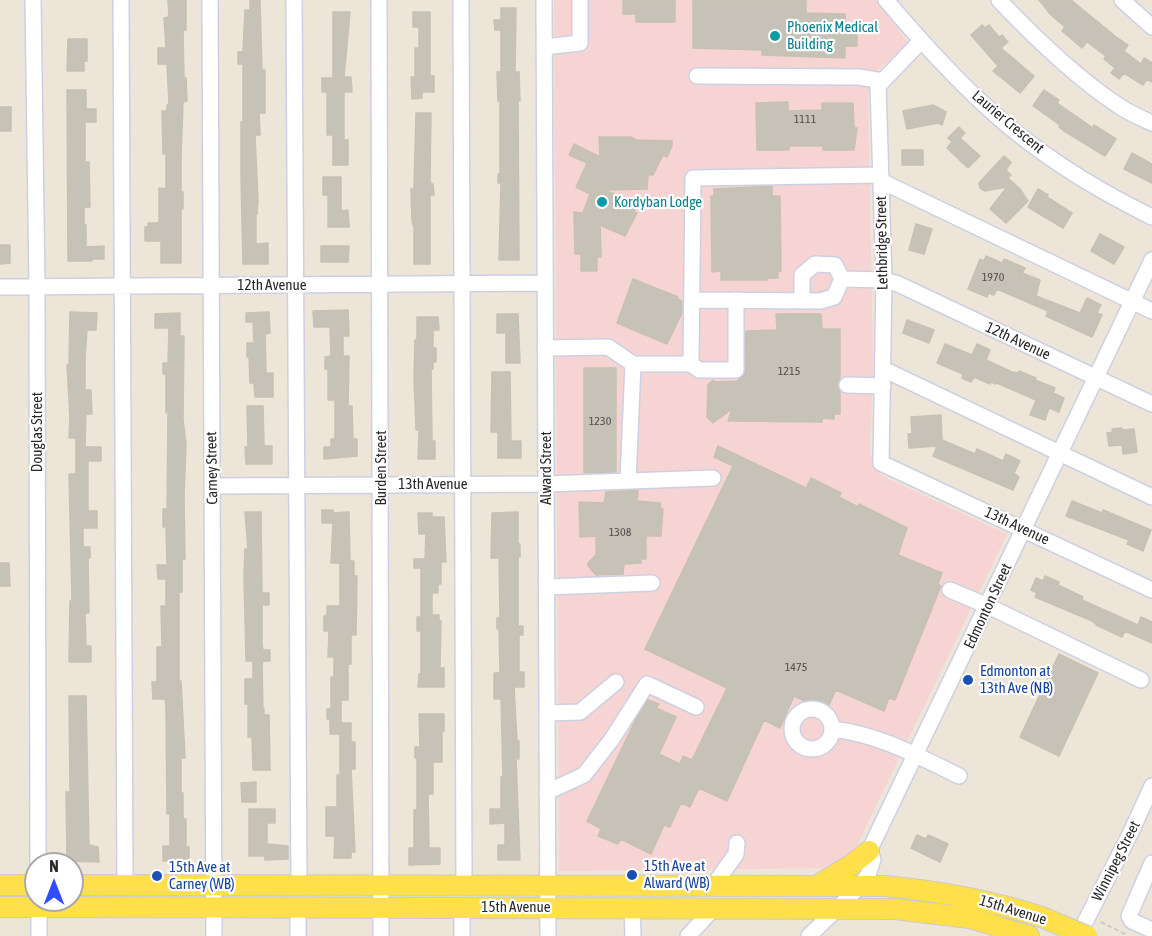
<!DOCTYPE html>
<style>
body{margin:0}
#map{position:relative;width:1152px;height:936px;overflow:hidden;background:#ede5d8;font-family:"Asap Condensed",sans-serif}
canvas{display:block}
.north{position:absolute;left:24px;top:852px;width:60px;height:60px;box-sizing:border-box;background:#fff;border:2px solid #a9a9a9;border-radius:50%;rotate:0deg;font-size:16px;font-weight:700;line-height:24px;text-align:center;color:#282828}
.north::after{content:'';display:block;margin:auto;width:21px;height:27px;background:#324cff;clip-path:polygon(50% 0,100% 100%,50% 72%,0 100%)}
</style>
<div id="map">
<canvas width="1152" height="936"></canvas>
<div class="north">N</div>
</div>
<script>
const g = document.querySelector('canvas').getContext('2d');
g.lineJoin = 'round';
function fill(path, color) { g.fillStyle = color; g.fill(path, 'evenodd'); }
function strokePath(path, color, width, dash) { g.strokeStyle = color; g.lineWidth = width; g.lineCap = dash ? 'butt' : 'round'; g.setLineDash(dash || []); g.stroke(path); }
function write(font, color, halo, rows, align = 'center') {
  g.font = font + ' "Asap Condensed",sans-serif'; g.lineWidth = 4.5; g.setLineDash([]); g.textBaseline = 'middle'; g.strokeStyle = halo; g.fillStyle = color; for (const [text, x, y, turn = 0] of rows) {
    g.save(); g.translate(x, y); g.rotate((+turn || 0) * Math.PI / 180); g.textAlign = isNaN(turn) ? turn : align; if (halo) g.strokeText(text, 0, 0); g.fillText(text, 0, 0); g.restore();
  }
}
fill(new Path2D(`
 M554,0H876L908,43L872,75L868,96L873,361L870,454L882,476L1007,534L846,868L559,871Z`), '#f5d4d3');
const building = new Path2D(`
 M168,0H186V30H183L184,78H186L187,101L183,102L181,158V192H183V209H181V263H161V241H145V227H148V223H159V188L166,189V154H163L162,111H167V105H169L167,64H158V48H166L164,18L169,17Z
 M250,0H260L262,70H265V113H259L260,135H255L258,201L257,214H256V244L268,243V264H243L241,178V122H243V64H238V52H243L245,10H250Z
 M623,0H675V22H636V14H623Z
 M693,0H806V13L845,14V25L857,26V46H845V58L762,55V50L693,48Z
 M1039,0H1071L1115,36L1128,45L1124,51L1141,64L1144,58L1152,63V82L1147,79L1143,85L1124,73L1119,79L1111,73L1115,68L1104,59L1106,56L1087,42L1082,48L1062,31L1065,27L1051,15Z
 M501,8H516L515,72H519L520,101H518L519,260H499L501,183H498V174H500V101H498L497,72H501V30H495L494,20H501Z
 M333,12H350L344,77H351L352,92H344V140H348V165H333V135H327V92H322V78H333Z
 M413,12H430V76H434V92H422V98L412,99L411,77H415V48H419V27H413Z
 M982,25L985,28L989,25L999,37L1002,35L1008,42L1001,48L1034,76L1020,93L993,71L998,66L971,35Z
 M68,39H87V61H84V71H67Z
 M67,90H86V109H96V122H85V162H89L90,207H84V225H86V247L104,246V259H92V261H68Z
 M1044,90L1059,100L1057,103L1093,128L1094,125L1116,139L1105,156L1064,131L1059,127L1060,125L1033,106Z
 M788,102V111L822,110V103H853L854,128H857L854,150H823V146H789V150H757L756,103Z
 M933,105L946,112L942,125L938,123L907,129L903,111Z
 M0,107H11V131H0Z
 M416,113H431L430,180L431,184H433L434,195H430V264H414V228L412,220L411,189H414Z
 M959,127L965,133L960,138L980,156L968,168L947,148L952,142L948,138Z
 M599,137H631L636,140L672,141V146L667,157L663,155L653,175H648L647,189L604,190L638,204L634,212L637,213L625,236L600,225L601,257H597V271H581V254H575L574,212L583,213L590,194L576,187L587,163L569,155L574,144L600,157Z
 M902,150H923V165H902Z
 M1132,153L1152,164V183L1124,169Z
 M1004,156L1011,162L1006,170L1011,175L1008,178L1020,189L1028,201L1006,223L990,209L1007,187L985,191L980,188L979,183Z
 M323,177H341V211L348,210L349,227H328V195H323Z
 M772,186V196H780L781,271H778V278H767V280H721V271L712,272L711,196H714V189Z
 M1038,189L1048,195L1047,197L1072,213L1063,228L1028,207Z
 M916,224L932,229L924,254L909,250Z
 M1100,234L1124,247L1114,264L1091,251Z
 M0,245H10V263L0,264Z
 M321,246H349L348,262H321Z
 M986,256L1002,263L1004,259L1025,268L1022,273L1040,280L1036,296L1080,313L1087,298L1101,305L1097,313L1102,315L1092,337L1046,316L1048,311L997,289L994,295L989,293L987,297L968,289L980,259L984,261Z
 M633,279L678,297L677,299L682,301V313L667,344L617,323Z
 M348,310L349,336H343V356H349L348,406H352L353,439H357V456L324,459V447H331V439H335V400H328V369H325V357L331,356L330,327H314L313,311Z
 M70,312L97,313L96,330H87L85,357V390H91L92,414H86L85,447H101V461H88V511H97V528H83V547H90V558H88L89,613H85L86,646H91V662H69L70,601H72L69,474H76V438H69L70,417L67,365H69Z
 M269,312L270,333L265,334L266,373H273V397H255L254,383H250L249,357H247V343H254L253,322H246V313Z
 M180,313V336H184L183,419L186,444L184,496L185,559H182V592H179V681H181L185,758H181V793H183V819H186V847H189V861H163V846H170V814H167L166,706L165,699H153L152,682H157V647H162L161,606H166V579H158L157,565H167L166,527H163V509H167L168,413H166V374H163V363H168L169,328H155V314Z
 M497,314H518L520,363H506V333H497Z
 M776,314H821L822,329H840V378L837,385L840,392V414H834V419L822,418V422L728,421L732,409L713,423L707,417L708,385L713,380L715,382L737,381L744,375L746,331L777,330Z
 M417,317H438L439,330H433V348H436V362H433V369H431L432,441H435V459H418L419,430H416L414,377L415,340H417Z
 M907,320L934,330L929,343L903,333Z
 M945,344L972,355L977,344L990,350L986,360L1012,372L1018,373L1019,371L1036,378L1035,380L1055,388L1053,393L1064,398L1059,412L1049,408L1045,420L1030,415L1036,400L997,383L996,384L991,382L990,384L974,377L971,382L962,378L963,374L937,363Z
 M584,368H616V472L584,473Z
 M492,372H510L511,441H521V458H498V432H491Z
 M247,406H263L264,446H272V464H246L245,447H248Z
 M941,415L942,440L975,454L977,449L1003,461L1006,454L1020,461L1014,473L1019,477L1013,490L933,456L937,446L909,448L908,434H912L911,417Z
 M1122,428V430L1134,429L1137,452L1123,454L1122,445L1109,446L1107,433L1113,432L1112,429Z
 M718,446L806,488L811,478L841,493L839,497L858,507L859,504L907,528L898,555L942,573L938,584L941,586L895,700L889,698L884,711L836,690L826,711L794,696L780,728L764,720L727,801L699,788L690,807L681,803L670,827L664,825L651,854L621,839L618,844L598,836L601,829L587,821L637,717L648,700L659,704L656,708L676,717L659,754L680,764L683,756L692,760L727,688L645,649L733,466L714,457Z
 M638,490L637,501L660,503L661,509H663L661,536H646V559H641V563L624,564L623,574L596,575L588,566V563L596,555V536L580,537L579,502L604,503L606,492Z
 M1072,501L1102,513L1103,510L1151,530L1143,551L1127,544L1129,540L1066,516Z
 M322,510H333V513L349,512L350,561H354V576H357L356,635H351V664H348V700H341V723H351V742H355V769H351L355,852H351V858H334L335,836H326V807H337V775H340V734H330V719H327V709H331V677H334V657H328L329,631H324V616H327V606H340V563H331L333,523H322Z
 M245,512H261L262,593H269V605H262V645L263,650H270V661H263L262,665L263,709H264V715H269L270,770H253L252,737H248V704H245V679H253V661H246L244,575L245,549H248Z
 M518,512V544H520V557H518V626H523V635H519V672H524V687H514L517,741H519V759H516L520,860H498V845H505V823L490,824V809H501V777H503L501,699H494V673H500L499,629H497V618H500L499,558H491L492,513Z
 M418,513H432V517H444L446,562H441V584H438V593H432V615H439V621H441L440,668H444V687H418L419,674H421V631H417V617H421V568H414V559H425L426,534H419Z
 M0,563H9L10,586H0Z
 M1045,576L1059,582L1058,585L1083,597L1082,600L1138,625L1141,617L1152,622V643L1125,631L1122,637L1096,625V624L1090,620L1035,597L1037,593L1031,590L1036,578L1043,581Z
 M1059,654L1098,673L1059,756L1020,737Z
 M69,696H86L89,845L98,847L99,862L67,861L66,792H70Z
 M419,714H444V731H442V762H433V794H428L429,848H440V864L409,865V848H414V810H417V758H415V747H420Z
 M256,782V802H242L241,783Z
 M249,809H275V823H267V844L288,846V859L265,860V856H249Z
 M917,835L926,839L928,835L948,844L940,862L911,848Z`);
fill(building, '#c7c2b8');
strokePath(building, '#c8c1b2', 1.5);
const minor = new Path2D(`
 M33,0L37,286L38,864
 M121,0L125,884
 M210,0L214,936
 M294,0L299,886
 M379,0L381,936
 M461,0L464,886
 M544,0L548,936
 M886,0C919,39 953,77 991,111C1038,154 1095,189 1152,217
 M999,0C1035,38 1075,77 1119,106C1129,113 1141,118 1152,123
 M1122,0L1152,27
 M921,41L878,86L884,280L881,463L1152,590
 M544,47L580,43V0
 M697,76L859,77L883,81
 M881,181L1152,311
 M0,287L545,283
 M692,300L820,301L834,297L842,279L884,280L898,284L1152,404
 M802,301V275L815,264L835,265L842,279
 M545,348L608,347L633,364H691L693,178L881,175
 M691,364L699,370H736V300
 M883,369L1152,497
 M847,385L883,386
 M628,481L633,364
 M213,486L546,484L713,478
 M547,587L652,583
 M950,590L988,606L1141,680
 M792 729a20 20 0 1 1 40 0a20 20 0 1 1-40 0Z
 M547,713L580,712L616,682
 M832,729C878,734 918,756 959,776
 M547,792L584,775L612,739L647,684L696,707
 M1152,863L1129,916L1132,921L1152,930
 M713,886L736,854L737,843
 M298,907V936
 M462,907V936
 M632,907L633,936
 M39,936V907
 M688,936L715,907
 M809,936L860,886L868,875L873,859L869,851C965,654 1057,457 1152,260
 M1078,936L1130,834L1152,786`);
const major = new Path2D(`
 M0,885H36
 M72,885L885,886C938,891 988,900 1039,916
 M818,885L851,865L869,851
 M0,907L895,909L970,918L1029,936`);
strokePath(minor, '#cdd0e3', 18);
strokePath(major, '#cbcbcb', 22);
strokePath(new Path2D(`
 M1101,922L1125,934L1124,936`), '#cbcbcb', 2, [4.5, 3]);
strokePath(minor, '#fff', 15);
strokePath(major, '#ffdf4a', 20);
const majorBridge = new Path2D(`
 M1039,916L1087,936`);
strokePath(majorBridge, '#cbcbcb', 22, []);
strokePath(majorBridge, '#ffdf4a', 20);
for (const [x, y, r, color] of [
 [775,36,6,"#0f9aa8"],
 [602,202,6,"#0f9aa8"],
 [968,680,6,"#1a4fb4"],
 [632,875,6,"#1a4fb4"],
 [157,876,6,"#1a4fb4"]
]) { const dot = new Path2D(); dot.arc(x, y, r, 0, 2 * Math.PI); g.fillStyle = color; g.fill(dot); strokePath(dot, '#fff', 2); }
write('12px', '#504e4c', null, [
 ["1111",805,119],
 ["1970",993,277],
 ["1215",789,371],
 ["1230",600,421],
 ["1308",620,532],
 ["1475",796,667]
]);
write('15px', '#0d838f', '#fff', [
 ["Phoenix Medical",787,27],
 ["Building",787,44],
 ["Kordyban Lodge",614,202]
], 'left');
write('15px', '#282828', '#fff', [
 ["Laurier Crescent",1008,122,40],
 ["Lethbridge Street",882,243,-91],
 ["12th Avenue",272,285],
 ["12th Avenue",1018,341,25],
 ["Douglas Street",37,432,-90],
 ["Carney Street",212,468,-91],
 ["Burden Street",381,468,-90],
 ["Alward Street",546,468,-90],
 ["13th Avenue",433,484],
 ["13th Avenue",1017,526,25],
 ["Edmonton Street",988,606,-65],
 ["Winnipeg Street",1116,861,-63],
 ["15th Avenue",516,907],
 ["15th Avenue",1013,910,17]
]);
write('15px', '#164399', '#fff', [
 ["Edmonton at",980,671],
 ["13th Ave (NB)",980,688],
 ["15th Ave at",644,866],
 ["Alward (WB)",644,883],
 ["15th Ave at",169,867],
 ["Carney (WB)",169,884]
], 'left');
</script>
